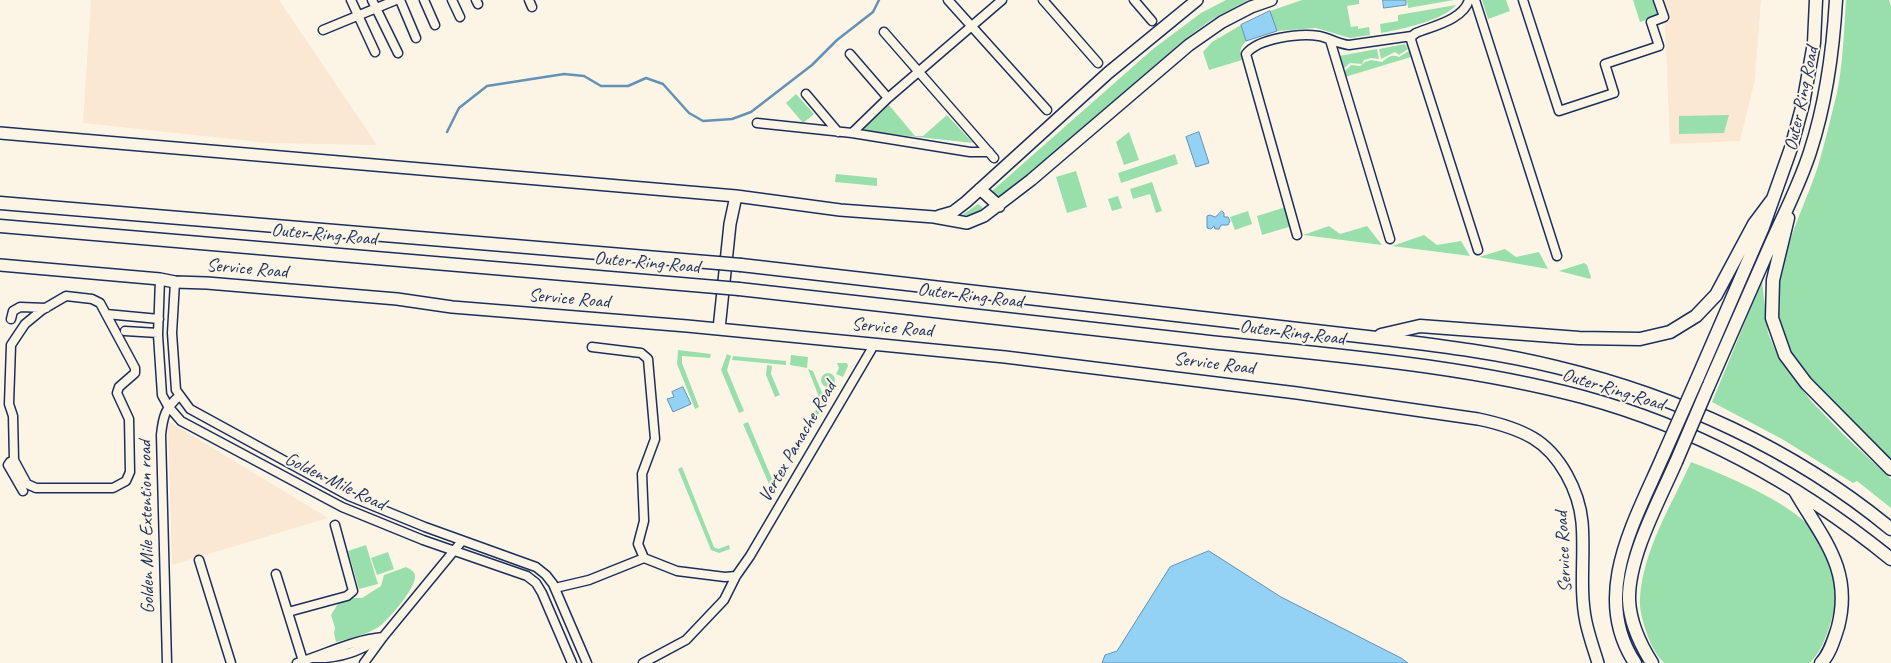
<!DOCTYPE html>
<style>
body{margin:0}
canvas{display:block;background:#fcf5e5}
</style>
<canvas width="1891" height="663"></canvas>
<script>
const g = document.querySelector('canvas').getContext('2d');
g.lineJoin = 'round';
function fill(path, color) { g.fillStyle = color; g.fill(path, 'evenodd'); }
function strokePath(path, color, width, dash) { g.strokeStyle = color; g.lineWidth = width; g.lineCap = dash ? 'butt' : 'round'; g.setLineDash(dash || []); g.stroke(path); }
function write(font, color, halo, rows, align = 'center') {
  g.font = font + ' Caveat,sans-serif'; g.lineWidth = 4; g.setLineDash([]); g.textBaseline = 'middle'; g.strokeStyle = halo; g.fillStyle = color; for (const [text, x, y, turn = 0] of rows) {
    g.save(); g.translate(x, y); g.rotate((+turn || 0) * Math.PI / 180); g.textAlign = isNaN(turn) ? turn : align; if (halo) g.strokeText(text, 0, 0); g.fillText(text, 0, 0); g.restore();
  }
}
fill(new Path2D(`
 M91,0H279L377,145L269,143L83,123Z
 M1664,0H1761L1755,79L1740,141L1670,144Z
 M168,421L328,518L172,565Z`), '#fae8d2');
fill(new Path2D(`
 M1226,0H1248L1211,20L1189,36L1002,199H997L993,196L992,191L1153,49L1201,13Z
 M1302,0H1359V4L1347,6L1351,27L1358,26V29L1369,27L1370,35L1350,38L1316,28L1277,31L1270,11Z
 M1407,0H1454L1408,8Z
 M1482,0H1506L1510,11L1488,19Z
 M1633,0H1655L1660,16L1640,22Z
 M1846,0H1889L1891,6V460C1857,425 1815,394 1791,351C1757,290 1799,225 1818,166C1825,143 1831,117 1837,93C1843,63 1844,31 1846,0Z
 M1456,5C1442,21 1402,29 1381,33L1380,24L1398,21V15Z
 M1241,25L1246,41C1240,48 1239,52 1242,60L1209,70L1203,52L1212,42Z
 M1405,44L1408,49L1399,55L1395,52L1381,59L1379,49Z
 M1377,49L1379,59L1371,58L1364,60L1362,64L1350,63L1342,70L1339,56Z
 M1409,51L1411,57L1345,77L1343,73L1351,65L1360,66L1365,62L1371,60L1382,62C1388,57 1392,54 1399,57Z
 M796,94L814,114L803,123L786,103Z
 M889,105L915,136H923L947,115L973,143L862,131Z
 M1729,115L1724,133L1679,134V116Z
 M1129,132L1139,160L1124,165L1116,142Z
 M1175,154L1178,164L1121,183L1118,173Z
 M1076,171L1087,207L1067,213L1056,177Z
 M836,174L877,178V186L835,182Z
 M1152,182L1162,211L1156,213L1150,194L1133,199L1130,189Z
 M1118,196L1122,208L1112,211L1108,199Z
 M978,204L982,207L983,212L961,216Z
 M1286,207L1292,226L1262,235L1257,216Z
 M1248,211L1252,224L1235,230L1230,217Z
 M1329,226L1340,234L1367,226L1382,245L1303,235Z
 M1424,235L1437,245L1461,241L1470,256L1392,246Z
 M1505,249L1516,257L1539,252L1548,269L1479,257Z
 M1584,263L1587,265L1591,277L1590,279L1559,271Z
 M1762,281L1768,333L1779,359L1811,401L1844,435L1891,479V508L1857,481L1853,483L1782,439L1712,402Z
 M678,350L711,354L710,358L682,356V363L699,407L695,409L677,364Z
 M727,354L731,356L727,370L744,411L739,413L721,370Z
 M791,355L808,357L807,368L790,365Z
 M733,356L786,361V365L732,360Z
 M837,363H847L848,366L843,377L836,374L839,368Z
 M767,365L772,366L771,374L780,395L775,397L766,375Z
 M808,369L813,371L826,402L803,438L801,433L821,402Z
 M821 380a7 7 0 1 1 14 0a7 7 0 1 1-14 0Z
 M748,422L772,479L769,484L743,424Z
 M1691,462C1723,474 1789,502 1811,528C1821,541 1827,554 1832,569C1836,583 1837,599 1833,614C1828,632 1823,649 1810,663H1664C1655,654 1650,643 1646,631C1643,622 1639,609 1640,598C1643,550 1672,504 1691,462Z
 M682,467L714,547L718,549L729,545L730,549L719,553L711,550L678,469Z
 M366,545L378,584L359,589L348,551Z
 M388,552L394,569L377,575L371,558Z
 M406,567C410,569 414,571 415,575C417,587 389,619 380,626C367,635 351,638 336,642L334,633L335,628L331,615L339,602L353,598H362L381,586L384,575L387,574Z`), '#99dfac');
const water = new Path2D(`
 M1383,0H1406V5L1384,8Z
 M1270,11L1277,31L1246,41L1241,25Z
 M1199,132L1209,163L1196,167L1186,137Z
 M1222,211L1224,213V217H1228L1230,221L1228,225H1221L1219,229H1215L1214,226L1211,229L1207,228V216L1210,215L1215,217Z
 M683,387L691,404L673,412L667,399L674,397L672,392Z
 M1209,551L1281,597L1401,658L1408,663H1102L1105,655L1117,651L1170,567Z`);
fill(water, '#93d2f4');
strokePath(water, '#6391b8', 1);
strokePath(new Path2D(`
 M447,132L459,108L487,86L564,74L584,76L601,86H628L646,78L663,84L689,113L703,121L732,119L751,112L812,65L837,40L873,12L879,0`), '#6391b8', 2.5);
const minor = new Path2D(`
 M351,0L375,52
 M372,0L398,53
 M400,0L416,38
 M424,0L435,25
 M452,0L460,17
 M476,0L478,4
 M529,0L532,7
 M948,0L1047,110
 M1043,0L1098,63
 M1134,0L1152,21
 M1469,0C1463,20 1433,26 1416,33L1412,36L1411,40L1478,250
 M1475,0L1557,256
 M1523,0L1559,111L1614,93L1605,64L1659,46L1651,22L1664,17L1658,0
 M323,30L396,0
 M884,32L994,158
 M1330,40L1390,239
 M850,54L888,98
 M806,94L838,132
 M757,123L852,133L970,152H989
 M852,133L888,98L1002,0
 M1297,235L1246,54C1258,38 1300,33 1319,36C1330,38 1338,44 1349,45L1412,36
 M160,279L158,335L162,395L168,406L181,421L342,507L423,540L527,576L536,583L542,593L572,663
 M175,282L172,333L176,390L190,409L349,496L425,527L536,567L546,575L553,584L587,663
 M66,296L92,299L100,303L135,368V373L119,387L117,393L129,419L130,472L126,481L113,488H36L27,484L14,460L13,416L9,404L11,345L25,324L42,310Z
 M106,314L159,319
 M11,319L13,311L20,307L46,308
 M125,331L158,333
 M592,347L641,353L648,359L655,439L642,474L644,521L638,544L644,558
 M14,460L10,462L8,465L23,491
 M199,560L231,663
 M276,574L303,661
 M555,588L589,580L644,558L677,571L725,577L736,576
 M288,612L347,596L353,591L335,525
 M314,658C337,659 360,651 379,639
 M167,663L161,435C163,416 165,409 179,396
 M297,663C326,654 352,640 383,637
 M364,663L383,637L462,541
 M643,663L686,640L724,600L736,576L750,556L874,345`);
const major = new Path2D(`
 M0,133L736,196L840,210L934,217L967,223L984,216L1031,180L1189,45L1222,22L1251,7L1271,0
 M980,189L999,206
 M939,216L953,212L966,202L1108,73L1197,0
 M0,265L160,279L175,282L207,283L397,299L452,307L687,326L1005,357L1297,393L1478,419C1497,423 1516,428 1533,438C1560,454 1579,491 1582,522C1585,555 1579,589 1586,622C1589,636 1594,650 1598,663
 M719,329L730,224L736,196`);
const highway = new Path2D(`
 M0,203L718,263
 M1788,218L1773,280L1772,318L1785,355L1806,383L1891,469
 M0,226L716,287
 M741,265L1385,339C1442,346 1500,353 1556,367C1677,396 1794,449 1891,529
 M739,289C893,305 1047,323 1201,341C1328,355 1459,364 1583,397C1697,428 1800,485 1891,559
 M1381,335L1420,326L1579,338L1640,339L1670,332L1696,316L1716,295L1754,224L1772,200
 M1697,379L1763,227L1791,148L1803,104L1814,43L1816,0
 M1708,387C1730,338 1751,288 1773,239C1786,210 1800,183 1810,152C1826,103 1833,52 1836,0
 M1795,491C1822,538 1853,569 1838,627C1834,639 1830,654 1821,663
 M1635,663C1590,595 1635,521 1663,456
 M1652,663C1640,644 1630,623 1629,600C1628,557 1659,501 1676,462`);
strokePath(minor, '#1b2f5e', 11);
strokePath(major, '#1b2f5e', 14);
strokePath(highway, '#1b2f5e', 15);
strokePath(minor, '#fcf5e5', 8);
strokePath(major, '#fcf5e5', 11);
strokePath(highway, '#fcf5e5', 12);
const highwayBridge = new Path2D(`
 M718,263L741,265
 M716,287L739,289
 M1663,456L1697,379
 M1676,462L1708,387`);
strokePath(highwayBridge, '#1b2f5e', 15, []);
strokePath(highwayBridge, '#fcf5e5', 12);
write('19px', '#1b2f5e', '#fcf5e5', [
 ["Outer Ring Road",1802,99,-78],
 ["Outer Ring Road",324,235,5],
 ["Outer Ring Road",647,263,5],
 ["Service Road",247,269,5],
 ["Outer Ring Road",970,296,7],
 ["Service Road",569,299,5],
 ["Service Road",892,328,5],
 ["Outer Ring Road",1292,333,7],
 ["Service Road",1214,364,7],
 ["Outer Ring Road",1613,390,17],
 ["Vertex Panache Road",798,442,-60],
 ["Golden Mile Road",335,482,26],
 ["Golden Mile Extention road",147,527,-91],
 ["Service Road",1564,552,-93]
]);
</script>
